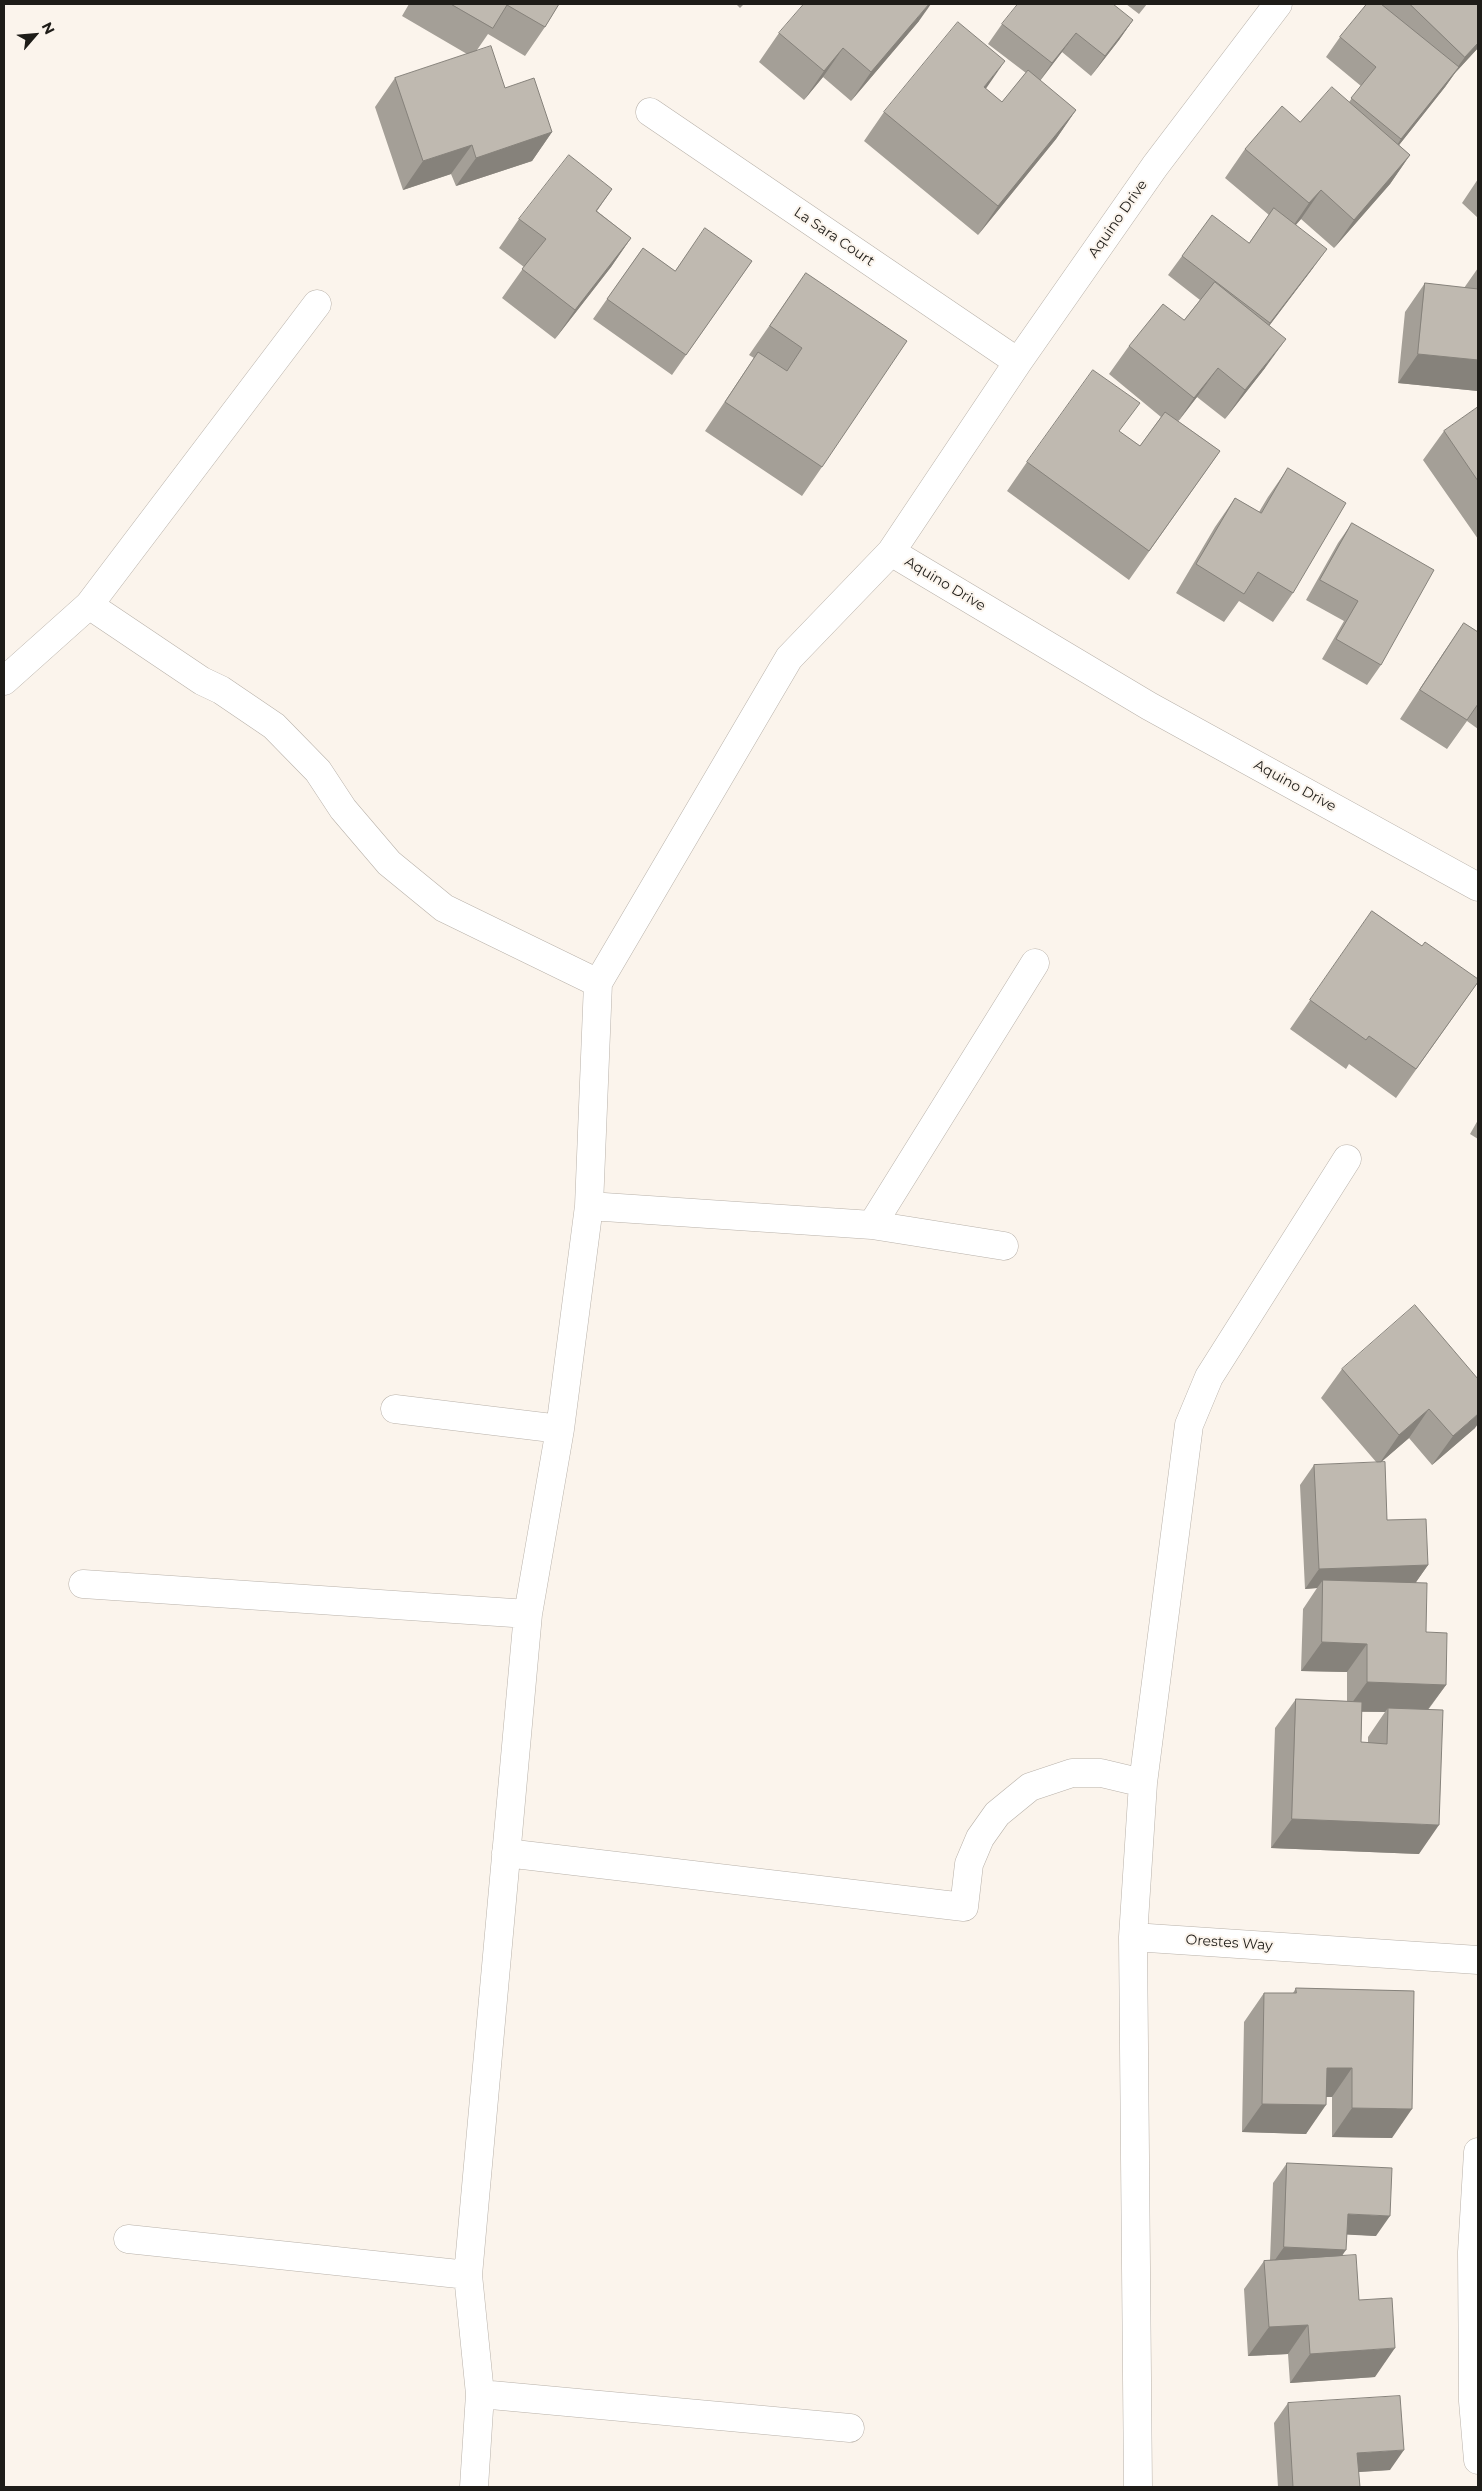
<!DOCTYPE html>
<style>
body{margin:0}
#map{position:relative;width:1482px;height:2491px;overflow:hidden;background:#fbf4ec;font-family:Montserrat,sans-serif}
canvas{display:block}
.frame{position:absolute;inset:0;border:5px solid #1e1c18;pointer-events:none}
.north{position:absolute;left:10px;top:10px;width:50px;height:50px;-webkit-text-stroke:4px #fbf4ec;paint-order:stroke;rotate:63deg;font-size:14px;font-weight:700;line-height:20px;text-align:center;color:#1e1c18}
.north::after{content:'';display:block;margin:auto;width:18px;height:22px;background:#1e1c18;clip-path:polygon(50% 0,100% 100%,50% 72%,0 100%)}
</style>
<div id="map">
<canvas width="1482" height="2491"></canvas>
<div class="frame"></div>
<div class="north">N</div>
</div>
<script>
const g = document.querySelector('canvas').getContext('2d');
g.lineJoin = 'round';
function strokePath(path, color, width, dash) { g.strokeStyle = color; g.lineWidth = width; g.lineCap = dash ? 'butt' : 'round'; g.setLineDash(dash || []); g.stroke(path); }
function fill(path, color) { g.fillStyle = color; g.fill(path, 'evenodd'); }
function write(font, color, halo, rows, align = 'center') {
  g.font = font + ' Montserrat,sans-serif'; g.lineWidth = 4; g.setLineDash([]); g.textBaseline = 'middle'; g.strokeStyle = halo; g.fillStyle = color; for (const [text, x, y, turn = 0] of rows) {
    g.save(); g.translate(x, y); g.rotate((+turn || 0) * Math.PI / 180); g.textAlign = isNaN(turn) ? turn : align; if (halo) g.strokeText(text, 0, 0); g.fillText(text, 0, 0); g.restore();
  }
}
const minor = new Path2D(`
 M1278,4L1155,166L1018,362L891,552L1149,706L1478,887
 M650,112L1018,362
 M89,605L202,681L221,690L274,726L318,771L343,809L389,863L444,908L598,983
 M4,681L89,605L317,304
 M589,1206L872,1225L1004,1246
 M872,1225L1035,963
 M395,1409L560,1429
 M83,1584L528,1614
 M506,1853L964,1907L969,1864L980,1838L997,1814L1030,1787L1072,1773H1101L1143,1783
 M1133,1937L1478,1960
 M1478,2152L1472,2252L1473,2401L1478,2460
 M128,2239L468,2275
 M480,2394L850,2428
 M474,2487L480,2394L468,2275L528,1614L560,1429L589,1206L598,983L789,658L891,552
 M1138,2487L1133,1937L1143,1783L1189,1425L1209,1377L1347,1159`);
strokePath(minor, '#b8b1a9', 29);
strokePath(minor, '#fff', 28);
fill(new Path2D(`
 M409,4H559L545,27L525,56L488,34L477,50L505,88L552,132L532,161L456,186L451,174L403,190L375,107L395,78L467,54L402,16Z
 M736,4H744L740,8Z
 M1126,4H1147L1139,14Z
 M1367,4H1478V48L1455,73L1445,87L1399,145L1410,155L1390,184L1334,248L1301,219L1296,225L1313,268L1269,326L1265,368L1225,419L1197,397L1178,421L1220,451L1129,580L1007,491L1027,462L1120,432L1140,446L1161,417L1109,374L1129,346L1184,320L1200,300L1168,275L1182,256L1249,243L1269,215L1225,178L1245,149L1300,122L1349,102L1361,86L1326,57L1340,37Z
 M1133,20L1119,40L1091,76L1062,52L1040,81L1076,110L1056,139L978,235L864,141L884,112L986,89L1002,102L1026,73L988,44L1002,24Z
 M919,21L851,101L823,77L804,100L759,62L779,33Z
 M1478,179V218L1462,203Z
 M612,189L597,211L631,238L611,267L555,339L502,298L524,267L499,248L519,219Z
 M643,248L675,271L752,261L672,375L593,319Z
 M1478,268V391L1398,383L1405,312L1425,283L1464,288Z
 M806,273L822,467L802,496L705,431L754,358L749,355Z
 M1478,407V539L1423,460L1444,431Z
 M1288,468L1293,593L1273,622L1239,601L1224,622L1176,593L1215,527L1235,498L1259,512L1268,497Z
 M1352,523L1381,665L1367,685L1322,659L1344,621L1306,600L1338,543Z
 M1464,623L1478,632V729L1467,721L1447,749L1400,719L1444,652Z
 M1372,911L1422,946L1478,982L1396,1098L1349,1064L1346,1069L1290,1029Z
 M1478,1120V1139L1470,1134Z
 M1342,1369L1475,1428L1432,1465L1409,1438L1381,1462L1387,1520L1428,1565L1416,1582L1426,1632L1446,1685L1428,1710L1419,1854L1271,1848L1275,1728L1296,1699L1347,1701V1672L1301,1671L1303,1609L1317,1588L1305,1589L1300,1485L1314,1465L1377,1463L1321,1398ZM1362,1712H1385L1368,1737V1743L1361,1742Z
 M1296,1988L1414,1991L1392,2138L1332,2137V2097H1326L1306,2134L1242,2132L1244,2022L1264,1993H1293Z
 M1287,2163L1376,2236L1347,2234L1342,2256L1359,2300L1375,2377L1290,2383L1288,2354L1248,2356L1244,2289L1264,2261L1270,2260L1273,2183Z
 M1288,2403L1390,2470L1358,2472L1360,2487H1278L1274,2423Z`), '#a49f97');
fill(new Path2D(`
 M929,4H931L919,21L851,101L871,72Z
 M1133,20L1119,40L1091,76L1105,56Z
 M1076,33L1062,52L1038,83L1052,63Z
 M1478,43V48L1455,73L1445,87L1388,159L1401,139L1451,76L1465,57Z
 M843,48L823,77L804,100L824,71Z
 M1005,61L985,90L984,87Z
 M1076,110L1056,139L978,235L998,206Z
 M552,132L532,161L456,186L476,158Z
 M472,145L451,174L403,190L423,161Z
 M1410,155L1390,184L1334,248L1354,220Z
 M1321,190L1301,219L1289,232L1309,203Z
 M631,238L611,267L555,339L575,310Z
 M1327,249L1313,268L1256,343L1270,323Z
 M1286,339L1265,368L1225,419L1245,390Z
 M1418,354L1478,360V391L1398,383Z
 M1218,368L1197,397L1174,427L1194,398Z
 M1429,1409L1409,1438L1379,1464L1399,1435Z
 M1478,1414V1424L1475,1428L1432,1465L1453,1436Z
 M1428,1565L1414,1585L1323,1580L1317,1588L1305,1589L1319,1569Z
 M1322,1642L1367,1644L1347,1672L1301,1671Z
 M1367,1682L1446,1685L1425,1713L1388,1708L1385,1712L1346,1711Z
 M1292,1819L1439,1825L1419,1854L1271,1848Z
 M1327,2068H1352L1332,2097H1307Z
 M1262,2104L1326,2105L1306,2134L1242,2132Z
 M1352,2108L1412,2109L1392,2138L1332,2137Z
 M1348,2214L1390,2216L1376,2236L1334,2234Z
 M1284,2247L1346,2250L1332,2270L1270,2267Z
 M1308,2325L1288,2354L1248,2356L1269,2327Z
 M1395,2348L1375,2377L1290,2383L1310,2354Z
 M1404,2450L1390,2470L1343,2473L1357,2453Z`), '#86827b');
const building = new Path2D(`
 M451,4H559L545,27L507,5L493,28Z
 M804,4H929L871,72L843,48L824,71L779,33Z
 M1018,4H1113L1133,20L1105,56L1076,33L1052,63L1002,24Z
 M1367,4H1381L1459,67L1401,139L1351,98L1376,67L1340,37Z
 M1410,4H1478V43L1465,57Z
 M958,22L1005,61L984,87L1002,102L1028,70L1076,110L998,206L884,112Z
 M491,46L505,88L534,78L552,132L476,158L472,145L423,161L395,78Z
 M1332,87L1410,155L1354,220L1321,190L1309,203L1245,149L1282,106L1300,122Z
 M569,155L612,189L596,211L631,238L575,310L522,269L546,239L519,219Z
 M1274,208L1327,249L1270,323L1182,256L1212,215L1249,243Z
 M705,228L752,261L686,355L607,299L643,248L675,271Z
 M806,273L907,341L822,467L725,402L758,352L787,371L802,348L770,326Z
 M1215,282L1286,339L1245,390L1218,368L1194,398L1129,346L1163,304L1184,320Z
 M1425,283L1478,289V360L1418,354Z
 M1093,370L1140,403L1119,431L1140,446L1165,412L1220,451L1149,551L1027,462Z
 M1478,407V481L1444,431Z
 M1288,468L1346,503L1293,593L1258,572L1244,594L1196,564L1235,498L1261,513Z
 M1352,523L1434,570L1381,665L1336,639L1358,601L1320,580Z
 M1464,623L1478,632V704L1467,720L1420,690Z
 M1372,911L1422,946L1425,942L1478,979V982L1416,1069L1369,1036L1366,1040L1310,1000Z
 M1415,1305L1478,1379V1414L1453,1436L1429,1409L1399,1435L1342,1369Z
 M1385,1462L1387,1520L1426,1519L1428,1565L1319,1569L1314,1465Z
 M1323,1580L1427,1583L1426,1632L1447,1633L1446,1685L1367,1682V1644L1322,1642Z
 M1296,1699L1362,1702L1361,1742L1387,1744L1388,1708L1443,1710L1439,1825L1292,1819Z
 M1296,1988L1414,1991L1412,2109L1352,2108V2068H1327L1326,2105L1262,2104L1264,1993H1296Z
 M1287,2163L1392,2168L1390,2216L1348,2214L1346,2250L1284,2247Z
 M1356,2255L1359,2300L1392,2298L1395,2348L1310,2354L1308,2325L1269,2327L1264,2261Z
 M1400,2396L1404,2450L1357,2453L1360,2487H1293L1288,2403Z`);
fill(building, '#bfb9b0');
strokePath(building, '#86827b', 1);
write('14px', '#1e1c18', '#fbf4ec', [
 ["Aquino Drive",1118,219,-55],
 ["La Sara Court",834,237,34],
 ["Aquino Drive",945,584,31],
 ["Aquino Drive",1295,786,29],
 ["Orestes Way",1229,1943,4]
]);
</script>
